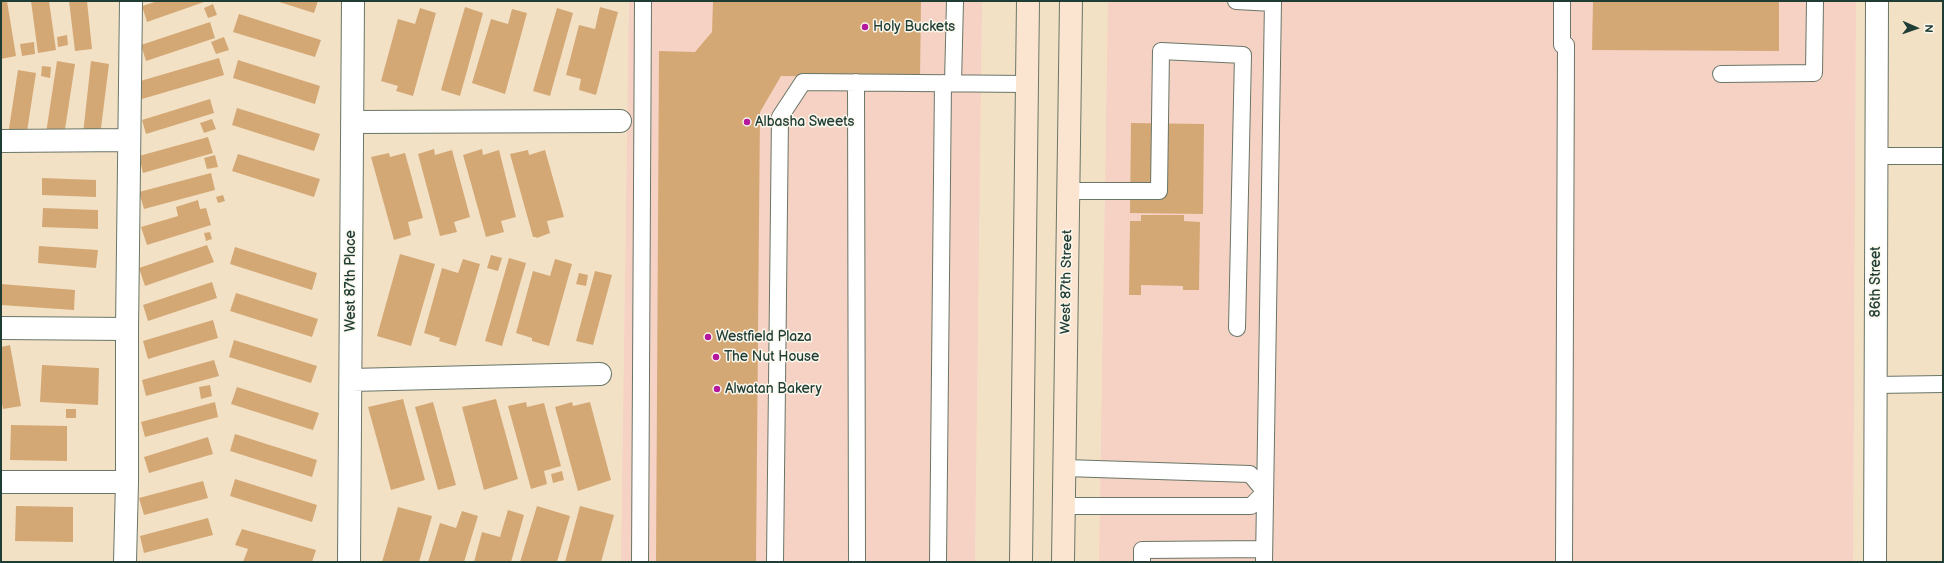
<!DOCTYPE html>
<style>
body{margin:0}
#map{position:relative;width:1944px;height:563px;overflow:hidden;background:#f3e1c6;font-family:"Balsamiq Sans",sans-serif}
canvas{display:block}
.frame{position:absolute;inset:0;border:2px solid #1f3d34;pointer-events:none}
.north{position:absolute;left:1896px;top:8px;width:40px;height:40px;-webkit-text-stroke:3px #fbf7ec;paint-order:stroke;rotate:92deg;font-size:11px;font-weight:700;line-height:16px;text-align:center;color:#1f3d34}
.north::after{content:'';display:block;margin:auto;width:14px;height:18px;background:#1f3d34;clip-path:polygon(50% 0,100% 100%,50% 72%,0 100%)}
</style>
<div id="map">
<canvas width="1944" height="563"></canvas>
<div class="frame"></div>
<div class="north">N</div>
</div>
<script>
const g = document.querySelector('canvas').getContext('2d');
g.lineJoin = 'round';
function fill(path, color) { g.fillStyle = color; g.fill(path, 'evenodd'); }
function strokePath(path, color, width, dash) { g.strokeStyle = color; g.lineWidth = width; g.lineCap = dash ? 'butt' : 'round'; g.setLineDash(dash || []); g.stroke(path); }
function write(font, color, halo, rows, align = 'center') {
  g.font = font + ' "Balsamiq Sans",sans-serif'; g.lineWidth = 3; g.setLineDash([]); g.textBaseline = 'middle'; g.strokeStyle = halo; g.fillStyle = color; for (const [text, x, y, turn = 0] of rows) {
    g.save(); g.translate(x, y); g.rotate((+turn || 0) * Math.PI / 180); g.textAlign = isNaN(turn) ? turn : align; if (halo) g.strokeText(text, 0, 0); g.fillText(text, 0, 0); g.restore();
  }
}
fill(new Path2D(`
 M629,1H982L975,562H621Z
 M1108,1H1856L1853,562H1099Z`), '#f6d2c4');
fill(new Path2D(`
 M1,1H7L16,56L1,59Z
 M31,1H49L56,50L38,53Z
 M69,1H87L92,49L75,51Z
 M158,1H207L147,22L142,6Z
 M276,1H318L314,13Z
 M713,1H921L920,78L781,76L760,112L756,562H656L659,51L695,52L712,32Z
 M1593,1H1779V51L1592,50Z
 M213,4L217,15L208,18L204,8Z
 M465,7L483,13L460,96L441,90Z
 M600,7L618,12L596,95L579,90L581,79L566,75L579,25L595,29Z
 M420,8L436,13L413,96L396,91L398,86L381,81L398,19L415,24Z
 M557,8L573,13L550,96L533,91Z
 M512,9L527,13L505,94L472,83L491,19L508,24Z
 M239,14L321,40L315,57L233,32Z
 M210,22L215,38L146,61L141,45Z
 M67,35L68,45L58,47L57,37Z
 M224,37L229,50L216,54L211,42Z
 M34,42L35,54L22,56L20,44Z
 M219,58L224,75L142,99L137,82Z
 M238,60L320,86L315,104L233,78Z
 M57,61L75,64L64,136L46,133Z
 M91,61L109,64L100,136L83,134Z
 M42,66L51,67L50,78L41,76Z
 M18,70L36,73L26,138L8,135Z
 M210,99L214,113L146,134L142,120Z
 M237,108L320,134L314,151L232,125Z
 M212,119L216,129L204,133L200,123Z
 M1131,123L1204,124L1203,214L1130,213Z
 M208,137L213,153L143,173L139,156Z
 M434,149L435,155L452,150L470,217L454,222L457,232L440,236L418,154Z
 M482,149L483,155L499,150L516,217L501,221L504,232L486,237L463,155Z
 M528,150L529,155L545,150L564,217L547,221L550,233L537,238L536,237H533L510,154Z
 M389,153L390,157L405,153L423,218L408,222L411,235L394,240L371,157Z
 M238,154L320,179L314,197L232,171Z
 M215,155L218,167L207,169L204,158Z
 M211,173L215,190L144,209L139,192Z
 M42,178L96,180V197L42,195Z
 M223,195L225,201L218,203L216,197Z
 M198,200L200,209L206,208L211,225L147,245L141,227L178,216L176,207Z
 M43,208L98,210V229L42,227Z
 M1141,215H1184V221L1200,222L1199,290H1183V286L1141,285V295H1129L1130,221H1141Z
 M210,232L212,239L206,241L204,233Z
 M207,245L214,262L145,286L139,268Z
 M39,246L98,250L96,268L38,263Z
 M235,247L317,273L312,290L230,264Z
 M400,254L435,264L411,346L377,336Z
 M491,255L502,258L498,271L487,268Z
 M509,258L526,263L502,346L485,341Z
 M463,259L480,264L456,346L439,341L440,338L424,333L442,268L458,273Z
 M555,259L572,264L549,346L532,341V338L516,333L533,271L550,276Z
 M595,271L612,275L593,345L576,341Z
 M579,273L588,275L586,286L576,284Z
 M212,282L217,298L148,321L143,305Z
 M1,284L75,290L74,310L1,305Z
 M236,293L318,319L312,337L230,311Z
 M213,320L218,338L148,359L143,341Z
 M234,340L317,366L311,383L229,357Z
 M10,345L21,406L3,409L1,399V347Z
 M214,360L219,376L146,396L142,380Z
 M42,365L99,368L98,405L40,402Z
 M210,385L212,396L201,399L199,387Z
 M237,387L319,413L313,430L231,404Z
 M403,399L425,480L391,490L368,407Z
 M496,399L518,479L484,490L462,407Z
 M215,402L218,417L145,437L141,422Z
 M433,402L456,485L438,490L415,407Z
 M526,402L527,407L544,403L561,466L544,471L547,484L531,489L508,406Z
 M572,402L573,406L590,402L611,480L578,491L555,407Z
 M66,409H76V418H66Z
 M11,425L67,426V461L10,460Z
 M235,434L317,460L312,477L230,451Z
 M208,437L213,454L149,473L144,457Z
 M562,471L564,480L553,483L551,474Z
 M235,479L317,505L312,522L230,496Z
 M203,481L208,498L144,515L139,498Z
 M16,506L73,507V542L15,541Z
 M537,506L570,516L557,562H520Z
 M580,506L614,515L601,562H565Z
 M398,507L432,516L419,562H382Z
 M508,510L524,515L511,562H474L482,532L500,537Z
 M462,511L478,516L464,562H428L440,523L456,528Z
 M208,518L213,535L144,553L140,536Z
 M242,529L316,550L312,562H243L248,549L235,545Z`), '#d4a875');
const service = new Path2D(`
 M1236,1L1273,3
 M1562,45V1
 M1721,74L1814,73L1815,1
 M856,82L857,562
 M953,83L955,1
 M1876,156H1943
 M1068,191H1159L1161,51L1243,55L1237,328
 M1875,385L1943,384
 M1064,506H1251L1265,492L1250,474L1065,468
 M640,562L643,1
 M775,562L780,117L803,82L1027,84
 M938,562L943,83
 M1142,562V550L1264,549
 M1264,562L1273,1
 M1564,562L1566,45`);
const minor = new Path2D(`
 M352,122L620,121
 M1,141L129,140
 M1,328L127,329
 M351,380L600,374
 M1,482H127
 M125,562L127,482V329L131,1
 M349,562L353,1
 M1875,562L1877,1`);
const secondary = new Path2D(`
 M1021,562L1028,1
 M1063,562L1071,1`);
strokePath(service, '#697667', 18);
strokePath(minor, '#697667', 24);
strokePath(secondary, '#697667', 24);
strokePath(service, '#fff', 16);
strokePath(minor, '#fff', 22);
strokePath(secondary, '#fce5d0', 22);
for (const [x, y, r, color] of [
 [865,27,4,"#b5179e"],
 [747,122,4,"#b5179e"],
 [708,337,4,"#b5179e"],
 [716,357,4,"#b5179e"],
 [717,389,4,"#b5179e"]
]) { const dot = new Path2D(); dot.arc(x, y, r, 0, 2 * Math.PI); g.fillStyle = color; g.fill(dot); strokePath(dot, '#fbf7ec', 1.5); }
write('14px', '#1f3d34', '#fbf7ec', [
 ["Holy Buckets",873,27],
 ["Albasha Sweets",755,122],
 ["Westfield Plaza",716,337],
 ["The Nut House",724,357],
 ["Alwatan Bakery",725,389]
], 'left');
write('14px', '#1f3d34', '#fbf7ec', [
 ["West 87th Place",351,281,-90],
 ["West 87th Street",1067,282,-89],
 ["86th Street",1876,282,-90]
]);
</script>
